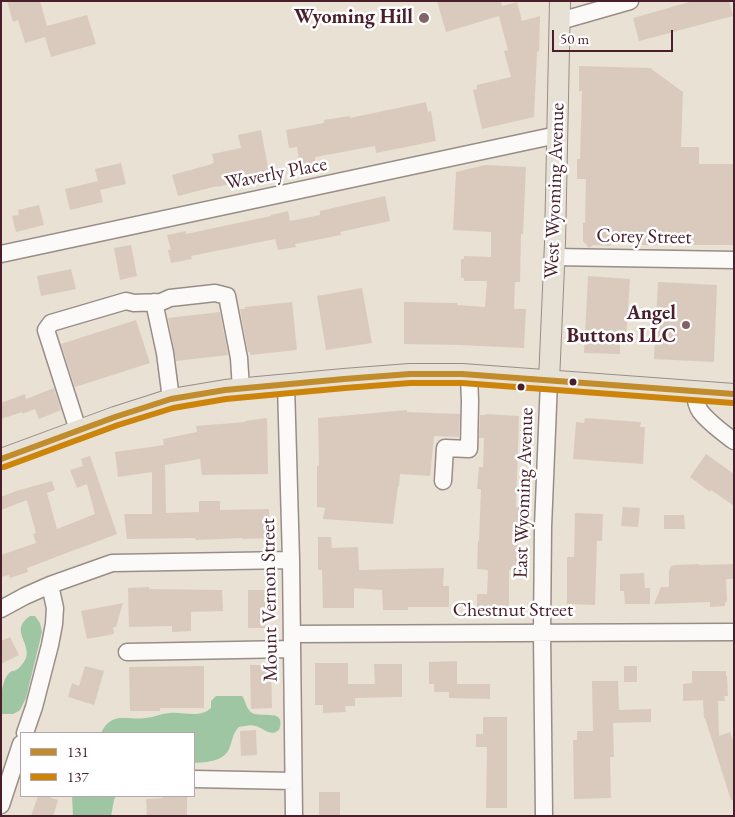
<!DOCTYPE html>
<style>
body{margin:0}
#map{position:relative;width:735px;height:817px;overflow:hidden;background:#e9e1d3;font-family:"EB Garamond",serif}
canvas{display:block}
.frame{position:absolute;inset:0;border:2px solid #4a1f2b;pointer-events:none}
.legend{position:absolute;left:20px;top:732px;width:175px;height:65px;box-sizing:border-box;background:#fff;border:1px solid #b7a5aa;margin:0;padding:6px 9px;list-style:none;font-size:15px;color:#4a1f2b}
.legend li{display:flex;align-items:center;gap:10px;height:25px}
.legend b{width:25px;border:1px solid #b7a5aa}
.scale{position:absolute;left:552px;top:30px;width:121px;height:22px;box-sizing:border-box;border:2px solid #4a1f2b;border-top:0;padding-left:6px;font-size:15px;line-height:18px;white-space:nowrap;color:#4a1f2b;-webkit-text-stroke:4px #fff;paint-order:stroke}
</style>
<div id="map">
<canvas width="735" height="817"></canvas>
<div class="frame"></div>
<ul class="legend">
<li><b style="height:6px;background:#c08c2c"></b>131</li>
<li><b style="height:6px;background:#cc840b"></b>137</li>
</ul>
<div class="scale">50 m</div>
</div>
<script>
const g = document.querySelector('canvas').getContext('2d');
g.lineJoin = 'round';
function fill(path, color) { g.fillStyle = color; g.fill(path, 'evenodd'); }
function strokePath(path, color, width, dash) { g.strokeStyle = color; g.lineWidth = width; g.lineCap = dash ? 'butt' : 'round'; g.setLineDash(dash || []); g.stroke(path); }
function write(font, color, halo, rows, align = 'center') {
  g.font = font + ' "EB Garamond",serif'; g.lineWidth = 5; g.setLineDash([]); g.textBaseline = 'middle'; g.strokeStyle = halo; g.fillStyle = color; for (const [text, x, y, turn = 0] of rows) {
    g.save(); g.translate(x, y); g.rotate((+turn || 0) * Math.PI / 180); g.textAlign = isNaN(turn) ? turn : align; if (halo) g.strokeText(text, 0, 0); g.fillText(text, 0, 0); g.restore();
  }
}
fill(new Path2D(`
 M30,616H35L40,623L42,632L26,698L20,710L17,712L13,714H1C1,701 0,678 12,671C13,671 15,671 16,670C19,669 25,661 26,658C31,642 9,630 30,616Z
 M216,696H242C246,701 246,709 252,713C262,718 287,708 279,730C270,737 265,729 256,726C250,724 244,726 239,727C232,734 233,740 229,749C223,762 206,762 194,763V733H101C112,710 127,721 146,718C154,717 161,714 169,713C184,711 199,719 211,708V701Z
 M72,796H116L114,800L111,816H73Z`), '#9fc6a2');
fill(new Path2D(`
 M7,1H40L47,26L87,15L96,44L51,57L45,37L25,43L18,20L13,22Z
 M437,1H501L502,6L517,2L522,21L540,16L539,51L537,52L534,117L482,129L473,90L477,89V85L511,77L504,51L508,50L499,16L446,32Z
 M693,1H729L733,16L639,41L633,18Z
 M579,66L650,68L683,92L681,147H699V164H734V245H636V242L611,241L610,246L593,245L589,248L583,241V223H585L586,179H577V159H580L582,91H579Z
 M426,102L428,112L431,111L436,141L376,153L375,146L315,157L316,165L300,167L297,147L289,148L286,130L324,123V120L350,116V118Z
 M261,130L269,173L234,180V183L217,187V186L178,196L172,175L212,164V163H214L212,154L241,148L238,135Z
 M121,163L126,184L100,190L103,202L70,210L65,189L98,181L99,186L95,169Z
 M485,165L526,167L523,234H521L520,282H515L514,309H526L524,348L459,345L404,344V302L457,303V305L485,307L487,281H464V278H461V259H464V256L491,257V232L453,230L456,172Z
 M385,196L390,221L340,232L341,235L295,244L296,247L278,250L275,239L191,256L192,259L171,263L168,250H171L167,235L186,231V234L271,216V215L288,211L290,221L320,215V211Z
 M39,205L44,225L16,232L12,216L19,215L18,210Z
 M131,245L137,276L120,280L114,248Z
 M71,269L76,289L41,296L37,276Z
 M588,276L630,279L626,339L620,338V354L584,353Z
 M658,282L717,285L714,362L654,359Z
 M362,288L372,343L326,350L317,296Z
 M292,302L297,350L250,355V352H248L240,309H245V307Z
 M220,312L228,355L176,361L168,318Z
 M136,320L150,363L75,387L61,344Z
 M54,388L61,410L39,419L35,409L22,414V412L1,419V403L25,394L26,399Z
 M407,410V412L460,414L459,437L434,436L430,476L400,474L399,486H398L393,524L323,519L325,508L317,507V466H319L318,418Z
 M486,414L519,416L516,507H521L520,529H518L517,565H513V570H509V612L477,611V594H487L488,570L477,569L478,541H479L481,489H477L479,467H483L484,438H479L480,415H486Z
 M267,418L268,474L202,475L200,459L165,465L166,513L199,512V501H220V510L269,509L270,538L242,539V538L196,540L195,538L127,539L124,514H152V472L118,477L115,452L164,445L163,439L197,432L196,426L245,422V421Z
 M585,418L641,422L640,427H645L643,464L573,459L576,422L584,423Z
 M706,454L734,474V506L711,490L710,492L690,477Z
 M90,456L117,534L27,568L28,572L10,578L9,575L1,577V555L36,543L33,534L36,533L27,500L1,510V497L16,491L52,481L55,490L47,493L57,529L95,514L87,484L77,488L70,470L83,466L81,459Z
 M623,507L640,508L638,527L621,526Z
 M575,513L603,514L602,541H597L595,605L567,604V557H574Z
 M664,515H684L685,529H664Z
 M318,537H331L332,548L358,547L359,570L444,568L443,586H449V607H408V610H383L382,590L354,588V608H323L322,570H318Z
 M699,564V565L734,564V579H726L727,602H725V606L710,607V602L654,604L661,587H669V571L671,566L675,565Z
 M644,573L645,588H650V604H625L624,591H620V574Z
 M149,587V589L222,590L223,611L191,612V631L172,632V626L129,627L128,588Z
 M248,590H266V628H248Z
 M123,603L116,627H113L114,634L87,639L81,611Z
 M10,637L19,655L1,664V641Z
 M457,661V684H490V699L449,698V692H434V684H429V662Z
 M315,663H348V684H375L374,664H402V697L355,698V706H345L346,712L323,713V705H315Z
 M250,665H271L272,708L251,709Z
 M85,666L104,671L94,705L68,697L72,683L79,686Z
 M204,666V708H160V711H130L129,667Z
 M624,666H637V682H624Z
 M692,671H726V676H727L728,696H724L725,701H718L719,736L730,732L734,744V800H731L705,718H704L703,700L683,701V684L692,683Z
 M592,681H618L619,710L651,709V722L613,723L614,757H610L611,798L574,799L573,740H577V731H593Z
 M483,717H507V808H486L487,747H476V734H483Z
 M256,730L257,755L241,756L240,731Z
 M319,792H340V816H319Z
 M38,796H46L58,800L53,816H31Z
 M162,796H187V816H147L146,799L162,798Z`), '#dacabd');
const minor = new Path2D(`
 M560,21L630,1
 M1,254L557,135
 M554,257L734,260
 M154,302L165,353L171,399
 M286,385L291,560L294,816
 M694,391C695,398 696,405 700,411C709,423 722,432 734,441
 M78,430L46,330L51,323L126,301L134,303L161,302L170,298L215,293L227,296L239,358L241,389
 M443,481L445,448L469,449L470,401L469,375
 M1,609L25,596L50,585L112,563L291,560
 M292,634L734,632
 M127,652L292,649
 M25,733L34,707L50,645L54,624L55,608L50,585
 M194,779L293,781
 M1,805L21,744
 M544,816L542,632L543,527L549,381`);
const major = new Path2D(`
 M549,381L555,243L560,1
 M1,459L115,417L171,399L225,390L344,379L410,374H462L734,394`);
strokePath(minor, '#998d88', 19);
strokePath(major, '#998d88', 22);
strokePath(minor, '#fcfaf8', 16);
strokePath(major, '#e7e1d5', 20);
strokePath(new Path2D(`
 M1,459L115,417L171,399L225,390L344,379L410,374H462L734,394`), '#c08c2c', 6);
strokePath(new Path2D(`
 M4,467L118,425L173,408L226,399L345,388L410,383H462L733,403`), '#cc840b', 6);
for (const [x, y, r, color] of [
 [424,18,6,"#826366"],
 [686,325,5,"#826366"],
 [573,382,4.5,"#4a1f2b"],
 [521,387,4.5,"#4a1f2b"]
]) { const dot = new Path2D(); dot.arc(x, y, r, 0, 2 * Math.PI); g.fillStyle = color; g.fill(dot); strokePath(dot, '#fff', 2); }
write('bold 20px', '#4a1f2b', '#fff', [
 ["Wyoming Hill",413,18],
 ["Angel",676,314],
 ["Buttons LLC",676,337]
], 'right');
write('20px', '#4a1f2b', '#fff', [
 ["Waverly Place",276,174,-11],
 ["West Wyoming Avenue",555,191,-88],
 ["Corey Street",644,237,1],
 ["East Wyoming Avenue",524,493,-88],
 ["Mount Vernon Street",270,600,-91],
 ["Chestnut Street",513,611]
]);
</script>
